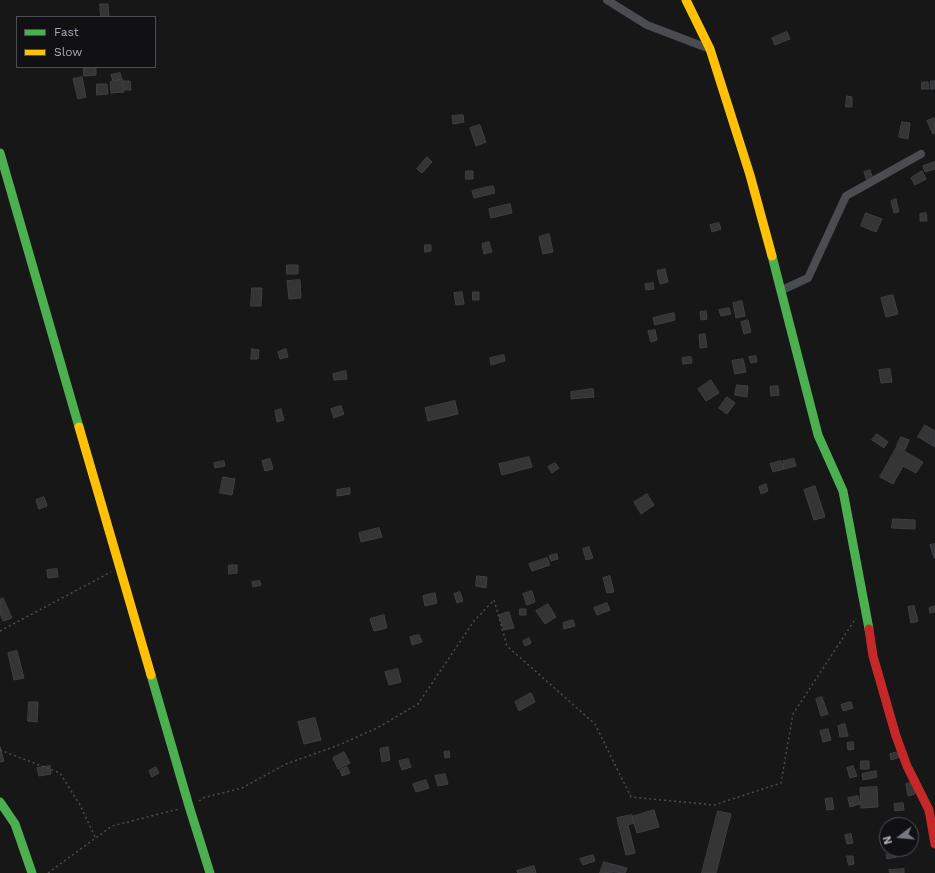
<!DOCTYPE html>
<style>
body{margin:0}
#map{position:relative;width:935px;height:873px;overflow:hidden;background:#171717;font-family:"Work Sans",sans-serif}
canvas{display:block}
.legend{position:absolute;left:16px;top:16px;width:140px;height:52px;box-sizing:border-box;background:#111113;border:1px solid #4d4f55;margin:0;padding:5px 7px;list-style:none;font-size:12px;color:#a8adb8}
.legend li{display:flex;align-items:center;gap:8px;height:20px}
.legend b{width:20px;border:1px solid #4d4f55}
.north{position:absolute;left:879px;top:817px;width:40px;height:40px;box-sizing:border-box;background:#111113;border:1px solid #4d4f55;border-radius:50%;rotate:254deg;font-size:11px;font-weight:700;line-height:16px;text-align:center;color:#a8adb8}
.north::after{content:'';display:block;margin:auto;width:14px;height:18px;background:#757880;clip-path:polygon(50% 0,100% 100%,50% 72%,0 100%)}
</style>
<div id="map">
<canvas width="935" height="873"></canvas>
<ul class="legend">
<li><b style="height:5px;background:#4caf50"></b>Fast</li>
<li><b style="height:5px;background:#ffc107"></b>Slow</li>
</ul>
<div class="north">N</div>
</div>
<script>
const g = document.querySelector('canvas').getContext('2d');
g.lineJoin = 'round';
function fill(path, color) { g.fillStyle = color; g.fill(path, 'evenodd'); }
function strokePath(path, color, width, dash) { g.strokeStyle = color; g.lineWidth = width; g.lineCap = dash ? 'butt' : 'round'; g.setLineDash(dash || []); g.stroke(path); }
const building = new Path2D(`
 M100,4H108L109,17H101Z
 M787,32L790,39L775,45L772,38Z
 M84,67H96V75L84,76Z
 M120,73L122,79L113,81L111,75Z
 M82,77L86,97L78,99L73,79Z
 M123,80L124,92L111,93L110,82Z
 M124,81H130L131,90H125Z
 M931,81H935V89H931Z
 M922,82H928L929,89H922Z
 M97,84H107L108,94L97,95Z
 M847,96L852,97V107H846Z
 M463,115L464,122L453,124L452,116Z
 M934,118L935,122V133L933,134L927,121Z
 M902,122L910,123L908,139L899,137Z
 M480,125L486,142L476,146L470,128Z
 M427,157L432,162L422,173L417,169Z
 M935,162V169L925,172L923,166Z
 M870,170L874,182L868,184L864,172Z
 M466,171H473V179H466Z
 M922,171L926,179L915,185L911,178Z
 M493,186L495,193L474,198L472,191Z
 M896,199L899,212L894,213L891,201Z
 M510,204L512,213L491,218L489,209Z
 M866,213L882,219L876,232L861,226Z
 M926,213L927,221H920V214Z
 M719,223L721,229L712,232L710,225Z
 M549,234L553,252L543,254L539,237Z
 M489,242L492,252L484,254L482,244Z
 M425,245H431V251L425,252Z
 M287,265H298V274H287Z
 M665,269L668,282L660,284L657,271Z
 M300,280L301,298L289,299L287,281Z
 M653,283L654,289L646,290L645,284Z
 M252,288H262L261,306H251Z
 M462,292L464,304L456,305L454,293Z
 M473,292H479V300H473Z
 M893,295L898,314L886,317L881,298Z
 M742,301L745,316L736,318L733,303Z
 M729,308L731,314L721,316L719,310Z
 M706,311L707,319L701,320L700,312Z
 M674,313L675,320L655,325L653,318Z
 M748,320L751,332L744,334L741,322Z
 M655,330L657,340L651,342L648,331Z
 M705,334L707,347L700,348L699,335Z
 M252,349L259,350L258,359H251Z
 M286,349L288,357L280,359L278,352Z
 M504,355L505,361L491,365L490,358Z
 M756,356L757,362L751,363L749,357Z
 M691,357L692,363L683,364L682,358Z
 M743,359L746,372L735,374L732,361Z
 M890,369L892,382L881,383L879,370Z
 M346,371L347,379L334,380L333,374Z
 M711,380L719,393L706,401L698,389Z
 M737,385L748,386L747,397L735,395Z
 M778,386L779,395L771,396L770,387Z
 M593,389L594,397L571,399V392Z
 M727,397L735,403L727,414L719,408Z
 M455,401L458,414L428,421L425,408Z
 M341,406L344,414L334,418L331,409Z
 M281,409L284,420L277,422L275,411Z
 M925,425L935,431V447L918,437Z
 M877,434L888,442L884,448L872,440Z
 M901,437L909,440L905,450L897,446Z
 M897,447L923,462L916,473L903,466L893,484L880,477Z
 M529,457L532,467L502,475L499,464Z
 M270,459L273,469L265,471L262,461Z
 M794,459L796,466L784,469L783,461Z
 M224,461L225,466L215,468L214,463Z
 M781,461L784,469L773,472L770,464Z
 M555,463L559,468L552,473L548,467Z
 M223,477L235,479L232,495L220,493Z
 M766,484L768,491L761,494L759,487Z
 M815,486L825,517L814,520L804,490Z
 M350,488V494L337,496V490Z
 M647,494L654,505L641,514L634,502Z
 M44,497L47,506L39,509L36,500Z
 M893,519L915,520V529L892,528Z
 M379,528L382,537L361,542L359,533Z
 M935,544V558H934L930,545Z
 M589,547L593,558L586,560L583,549Z
 M557,554L558,559L551,561L549,556Z
 M547,558L550,565L532,571L529,564Z
 M229,565H237V573L229,574Z
 M57,569L58,577L48,578L47,570Z
 M477,576L487,577L486,588L476,586Z
 M610,576L614,592L607,593L603,578Z
 M260,581L261,585L253,587L252,582Z
 M532,591L535,602L527,605L523,594Z
 M460,592L463,601L457,603L454,594Z
 M435,593L437,603L425,606L423,596Z
 M3,598L12,618L3,621L0,613V600Z
 M607,603L610,610L597,615L594,608Z
 M548,604L556,617L545,624L536,611Z
 M914,606L918,621L911,623L908,607Z
 M935,606V612L930,613L929,608Z
 M520,609H526V615H520Z
 M509,612L514,628L504,630L499,615Z
 M384,615L387,628L374,631L370,619Z
 M573,620L575,626L564,629L563,623Z
 M419,635L422,642L412,645L410,637Z
 M529,638L531,643L525,646L523,641Z
 M17,651L24,678L14,680L8,653Z
 M398,669L401,682L389,685L385,672Z
 M531,693L535,702L519,711L515,702Z
 M822,697L828,714L821,716L816,699Z
 M29,702H38L37,722L28,721Z
 M851,702L853,708L843,711L841,705Z
 M315,718L321,740L304,744L298,722Z
 M845,724L848,736L840,737L838,726Z
 M828,729L831,740L823,742L820,731Z
 M853,742L854,749L848,750L847,743Z
 M0,747L4,761L0,762Z
 M388,747L390,760L382,762L380,749Z
 M449,751L450,757L445,758L444,752Z
 M344,752L350,763L338,769L333,758Z
 M899,752L900,757L891,760L890,754Z
 M408,759L411,767L402,770L399,761Z
 M861,761H869V769H861Z
 M50,766L51,774L39,776L37,768Z
 M853,766L857,776L850,778L847,768Z
 M156,767L159,773L152,777L149,771Z
 M347,767L350,773L342,776L340,770Z
 M876,771L877,777L863,780L862,774Z
 M445,774L448,784L438,786L435,776Z
 M426,780L429,788L416,792L413,784Z
 M913,782L915,794L908,796L906,784Z
 M877,787L878,807L861,808L860,788Z
 M858,796L860,804L850,807L848,798Z
 M832,798L834,809L827,810L825,799Z
 M903,803L904,810L895,811L894,804Z
 M654,810L659,827L637,833L632,817Z
 M718,811L731,814L716,873H702Z
 M632,815L634,823L628,825L635,853L626,855L617,818Z
 M851,834L853,843L847,844L845,835Z
 M896,852L897,857L887,859L886,855Z
 M593,855L595,861L583,865L580,859Z
 M847,856H853L854,864L849,865Z
 M604,862L627,868L625,873L614,872L600,873Z
 M534,866L536,873H518L517,871Z
 M904,869V873H890L889,870Z`);
fill(building, '#353536');
strokePath(building, '#3f4043', 1);
strokePath(new Path2D(`
 M0,631L111,572
 M0,750L60,773L80,805L96,839
 M199,801L203,798L242,788L286,764L339,745L377,728L418,704L474,621L494,600L507,646L595,724L631,797L714,805L781,783L793,714L856,618
 M48,873L112,826L179,809`), '#4d4e52', 1.5, [2, 3]);
strokePath(new Path2D(`
 M607,0L647,25L710,49
 M782,290L808,278L846,196L921,154`), '#4b4c50', 8);
strokePath(new Path2D(`
 M0,153L79,427
 M772,256L818,435L843,491L869,629
 M151,675L189,806L210,873
 M0,802L15,824L32,873`), '#4caf50', 9);
strokePath(new Path2D(`
 M686,0L710,49L750,175L772,256
 M79,427L151,675`), '#ffc107', 9);
strokePath(new Path2D(`
 M869,629L873,656L896,736L907,766L929,810L935,844`), '#c62828', 9);
</script>
